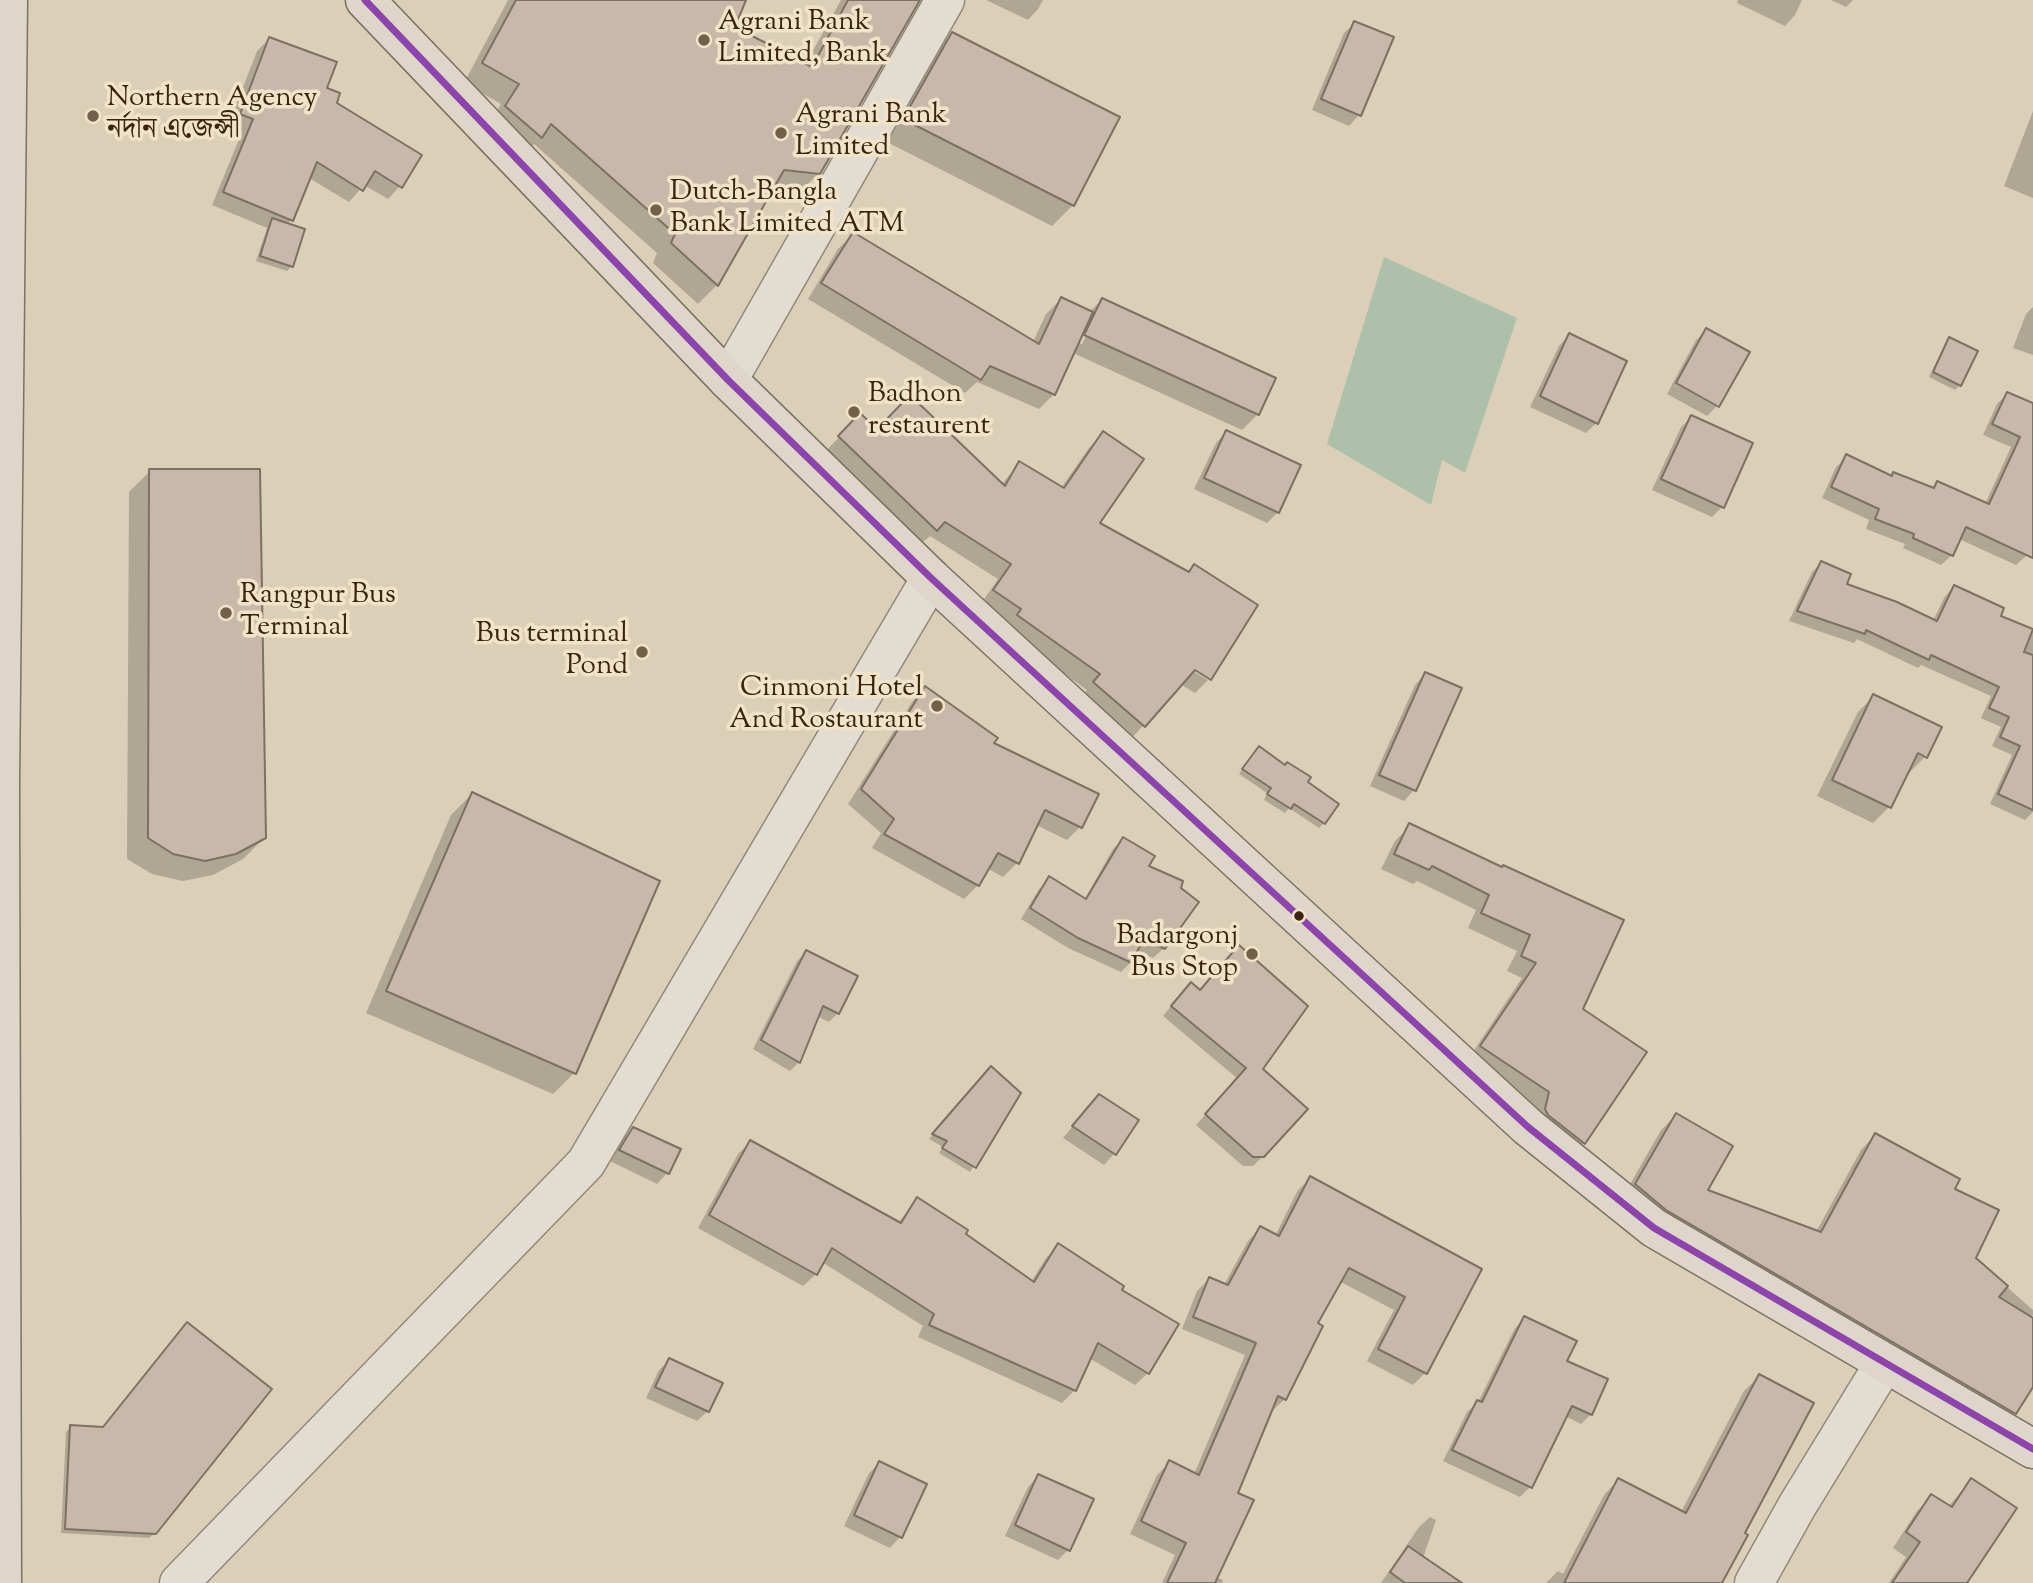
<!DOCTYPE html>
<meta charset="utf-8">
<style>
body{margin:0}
canvas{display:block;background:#dbcfb8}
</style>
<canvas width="2033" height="1583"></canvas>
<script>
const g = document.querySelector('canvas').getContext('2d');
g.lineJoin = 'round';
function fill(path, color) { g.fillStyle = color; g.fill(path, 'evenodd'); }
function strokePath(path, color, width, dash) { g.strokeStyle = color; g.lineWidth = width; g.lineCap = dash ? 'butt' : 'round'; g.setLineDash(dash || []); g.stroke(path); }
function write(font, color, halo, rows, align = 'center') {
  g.font = font + ' "Sorts Mill Goudy","Noto Serif Bengali",serif'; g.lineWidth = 7; g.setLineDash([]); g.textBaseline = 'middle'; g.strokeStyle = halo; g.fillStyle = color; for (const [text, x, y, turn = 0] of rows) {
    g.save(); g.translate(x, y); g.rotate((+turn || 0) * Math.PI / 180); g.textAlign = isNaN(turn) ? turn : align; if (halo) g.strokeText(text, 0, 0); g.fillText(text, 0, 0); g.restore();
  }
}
fill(new Path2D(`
 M1384,257L1517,318L1465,473L1442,460L1431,505L1327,444Z`), '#adc0a9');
fill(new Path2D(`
 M508,0H729L732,28L805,65L841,0H918L819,173L799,193L771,190L717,285L698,304L653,263L657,253L534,144L522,157L487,127L501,104L464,83Z
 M986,0H1043L1038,9L1028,20Z
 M1738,0H1802L1795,15L1785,26L1737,3Z
 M1831,0H1853L1846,7Z
 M1355,23L1359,115L1349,126L1312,110L1344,33Z
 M952,34L1073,205L1052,226L883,140L931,55Z
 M269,39L325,89L400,186L388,199L364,185L349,202L309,178L291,220L287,224L292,266L287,271L256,261L267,228L212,205L242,132L228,126L257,51Z
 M2033,111V198L2004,186Z
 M853,234L1033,342L1046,314L1061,299L1089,312L1102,300L1258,414L1242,430L1073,353L1054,394L1039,409L977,382L965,393L808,299L838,249ZM1091,317H1095L1082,344L1079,343Z
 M2033,307V355L2013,348L2026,314Z
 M1707,330L1717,406L1707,416L1667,394L1696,340Z
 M1569,335L1596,423L1586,433L1530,407L1559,346Z
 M1950,339L1960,385L1955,390L1929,377L1945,344Z
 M2007,394L2033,405V541L2027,555L2016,565L1959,539L1952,555L1941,565L1903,548L1905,544L1866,529L1869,520L1822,498L1836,467L1847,456L1891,477L1894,474L1932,489L1938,483L1985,504L2011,447L1983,435L1997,404Z
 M860,415L876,431L1001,485L1019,464L1061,488L1089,448L1103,433L1098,523L1187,573L1194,566L1209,679L1188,664L1186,667L1208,680L1195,693L1180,684L1130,740L1080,698L1087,690L1004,630L980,605L998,579L930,536L921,544L825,452Z
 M1692,417L1722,507L1712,517L1652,490L1681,427Z
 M1226,432L1278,512L1267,523L1194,489L1216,443Z
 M150,471L264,838L243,859L213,875L183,881L152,874L127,859L129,492Z
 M1821,563L1844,585L1933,621L1945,596L1954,587L1998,617L2033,631V812L2025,820L1990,804L2012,755L1992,746L2001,727L1981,718L1991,696L1921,665L1918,668L1857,639L1854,643L1789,621L1812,572Z
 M1425,674L1414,790L1404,801L1370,786L1415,685Z
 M925,688L1080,827L1067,840L1036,825L1017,863L1003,877L987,868L978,885L964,899L872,848L881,833L848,804L912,702Z
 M1874,696L1925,757L1909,773L1907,772L1889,807L1873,823L1817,796L1858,712Z
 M1254,753L1306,782L1324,823L1319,828L1289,808L1285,813L1264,800L1267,793L1239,774Z
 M472,794L574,1073L553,1094L366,1013L451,815Z
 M1410,826L1502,869L1581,1010L1584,1143L1569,1157L1530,1125L1535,1107L1467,1061L1522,978L1507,971L1517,951L1468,928L1476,910L1417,881L1413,884L1381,869L1395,841Z
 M1124,839L1146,867L1164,948L1153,958L1136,950L1131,962L1121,972L1068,948L1021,919L1039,889L1050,879L1084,900L1113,849Z
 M806,952L838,1013L829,1022L817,1016L799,1062L790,1071L753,1049L797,961Z
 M1181,994L1260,1069L1263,1156L1253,1166H1243L1196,1125L1238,1079L1163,1016Z
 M986,1073L1019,1093L970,1172L939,1153L943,1147L929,1139Z
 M1088,1107L1136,1121L1114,1154L1104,1165L1063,1138Z
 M1676,1115L1705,1190L1816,1232L1861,1150L1875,1135L1953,1189L1974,1258L2033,1310V1315L2030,1318L2033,1320V1384L2015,1413L2000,1428L1621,1200L1661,1130Z
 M633,1129L667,1173L657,1184L610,1161L623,1139Z
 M750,1142L898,1223L918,1199L1031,1282L1046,1258L1058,1246L1120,1290L1148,1373L1135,1385L1089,1358L1075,1390L1062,1403L918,1337L923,1326L822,1262L816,1274L803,1286L698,1228L738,1154Z
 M1311,1178L1480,1269L1425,1373L1413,1385L1367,1361L1394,1310L1339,1281L1315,1324L1285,1399L1272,1411L1270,1410L1236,1494L1216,1577L1223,1580L1222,1583H1162L1175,1555L1130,1534L1157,1475L1169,1463L1194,1474L1245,1355L1182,1329L1197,1291L1209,1279L1224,1285L1248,1241L1260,1228L1275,1236L1298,1190Z
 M1525,1318L1565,1362L1591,1414L1581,1424L1565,1416L1530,1487L1520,1497L1443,1461L1467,1412L1478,1402L1515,1328Z
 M669,1360L708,1411L697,1421L646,1398L659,1370Z
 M1759,1376L1743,1534L1720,1583H1546L1558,1571L1563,1574L1604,1495L1618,1480L1681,1512L1744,1391Z
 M71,1427L103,1429L155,1533L149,1538L61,1533L66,1432Z
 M880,1463L925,1484L900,1537L890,1548L844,1526L869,1473Z
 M1038,1476L1068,1550L1058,1560L1005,1536L1028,1487Z
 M1971,1480L1965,1583H1889L1906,1557L1893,1548L1917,1511L1932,1496L1948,1507Z
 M1430,1517L1436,1520L1423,1558L1435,1583H1381L1419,1527Z`), '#0003');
const building = new Path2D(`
 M516,0H746L735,27L812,67L848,0H920L820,174L784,170L718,286L671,243L675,234L551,124L542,138L505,106L519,84L482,63Z
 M1354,21L1394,37L1361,116L1321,99Z
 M952,32L1120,117L1074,206L903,119Z
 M269,37L337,62L327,88L340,93L337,103L422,155L402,188L375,171L363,191L317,162L293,221L223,192L253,119L240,114Z
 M272,218L305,229L293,267L260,256Z
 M853,232L1039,344L1061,297L1093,312L1055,395L990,366L981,380L821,283Z
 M1102,298L1276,378L1259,415L1084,335Z
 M1706,328L1750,352L1719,407L1676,383Z
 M1569,333L1627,361L1598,424L1540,396Z
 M1949,337L1978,351L1961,386L1933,372Z
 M2007,392L2033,403V558L1966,527L1953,556L1913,538L1914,534L1875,519L1879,509L1831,487L1846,454L1892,476L1893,472L1934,488L1937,481L1989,504L2020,437L1992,424Z
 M910,395L1005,486L1019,461L1064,488L1103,431L1144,459L1100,523L1189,572L1194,564L1258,605L1211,680L1195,670L1145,727L1093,682L1100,674L1017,615L1021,609L993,590L1011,564L945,522L937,531L838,436L860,413L877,429Z
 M1691,415L1753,443L1724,508L1661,479Z
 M1226,430L1301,465L1279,513L1204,478Z
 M149,469H260L266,838L236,854L205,861L173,854L148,838Z
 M1821,561L1851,574L1847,584L1897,602L1937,621L1954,585L2004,608L2001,616L2033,629L2024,652L2033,655V810L1998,794L2020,746L2000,737L2009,717L1989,708L1999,687L1931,655L1929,660L1866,630L1865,634L1797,611Z
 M1425,672L1462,688L1416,791L1379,775Z
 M925,686L998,738L994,743L1099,794L1082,828L1045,810L1019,864L998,853L979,886L884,834L894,819L861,789Z
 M1873,694L1942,727L1927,758L1918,753L1891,808L1832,780Z
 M1259,746L1285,765L1287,762L1311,777L1308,782L1339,804L1325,824L1294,804L1291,809L1267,794L1271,788L1242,769Z
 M472,792L660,881L576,1074L386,991Z
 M1409,823L1502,867L1503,865L1624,920L1583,1009L1647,1052L1585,1144L1548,1115L1545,1109L1549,1092L1480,1046L1536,963L1521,956L1530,935L1481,913L1489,895L1432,866L1429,870L1394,854Z
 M1123,837L1155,856L1149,866L1183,881L1181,888L1199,902L1165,949L1143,939L1132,963L1078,938L1030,908L1049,876L1086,899Z
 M1239,945L1308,1006L1263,1069L1308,1109L1264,1157H1253L1205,1114L1246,1068L1171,1006L1191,982L1200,990Z
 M806,950L858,976L839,1014L823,1006L800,1063L761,1040Z
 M991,1066L1021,1093L976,1168L942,1148L947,1141L932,1134Z
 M1099,1094L1139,1120L1116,1155L1072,1126Z
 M1676,1113L1733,1146L1708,1190L1821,1232L1875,1133L1960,1179L1955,1189L1999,1210L1976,1258L2008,1286L1999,1297L2033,1318V1387L2016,1414L1666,1210L1635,1184Z
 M633,1127L681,1149L669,1174L619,1150Z
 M750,1140L901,1223L917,1197L968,1230L966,1234L1034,1282L1058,1243L1124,1286L1122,1290L1179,1324L1149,1374L1098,1343L1076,1391L929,1325L934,1314L832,1248L817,1275L709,1215Z
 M1310,1176L1482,1269L1427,1374L1378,1349L1405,1297L1349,1268L1318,1323L1323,1326L1286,1400L1278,1396L1238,1493L1254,1500L1215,1583H1167L1186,1543L1141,1521L1169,1460L1199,1475L1256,1343L1193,1317L1209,1277L1228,1285L1260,1226L1279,1236Z
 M1524,1316L1577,1341L1567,1361L1608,1379L1592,1415L1572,1406L1532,1488L1452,1450L1477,1400L1482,1402Z
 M187,1322L272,1389L156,1534L65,1529L70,1425L103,1427Z
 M669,1358L723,1383L709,1412L655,1387Z
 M1759,1374L1814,1403L1745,1533L1748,1535L1722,1583H1564L1618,1478L1686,1513Z
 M879,1461L927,1484L902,1538L854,1515Z
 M1038,1474L1094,1499L1070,1551L1015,1525Z
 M1971,1478L2017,1508L1967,1583H1892L1920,1542L1906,1532L1931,1494L1952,1507Z
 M1408,1546L1462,1583H1405L1390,1572Z`);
fill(building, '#c9b8a9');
strokePath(building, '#7b7263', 2);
const minor = new Path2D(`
 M728,380L945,0
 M179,1583L586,1163L931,578
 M1754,1583L1797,1506L1884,1364`);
const major = new Path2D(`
 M365,0L728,380L931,578L1528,1127L1654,1228L2033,1449`);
const highway = new Path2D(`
 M2,1583L0,783L8,0`);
strokePath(minor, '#928979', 41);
strokePath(major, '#7b7263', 41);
strokePath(highway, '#7b7263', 41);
strokePath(minor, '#e3ddd1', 38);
strokePath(major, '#ded7c9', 38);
strokePath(highway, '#ded7c9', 38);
strokePath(new Path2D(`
 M365,0L728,380L931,578L1528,1127L1654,1228L2033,1449`), '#8e44ad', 7);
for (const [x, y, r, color] of [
 [704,40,7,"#72604b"],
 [93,116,7,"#72604b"],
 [781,133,7,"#72604b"],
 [656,210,7,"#72604b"],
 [854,412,7,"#72604b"],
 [226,613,7,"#72604b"],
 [642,652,7,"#72604b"],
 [937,706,7,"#72604b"],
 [1299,916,6,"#3a2410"],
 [1252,954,7,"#72604b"]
]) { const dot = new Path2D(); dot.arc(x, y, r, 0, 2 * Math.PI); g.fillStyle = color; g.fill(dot); strokePath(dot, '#f1e3c8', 2.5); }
write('28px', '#3a2410', '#f1e3c8', [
 ["Agrani Bank",718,24],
 ["Limited, Bank",718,56],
 ["Northern Agency",107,100],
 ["নর্দান এজেন্সী",107,132],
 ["Agrani Bank",795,117],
 ["Limited",795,149],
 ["Dutch-Bangla",670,194],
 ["Bank Limited ATM",670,226],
 ["Badhon",868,396],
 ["restaurent",868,428],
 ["Rangpur Bus",240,597],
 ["Terminal",240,629],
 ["Bus terminal",628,636,"right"],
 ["Pond",628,668,"right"],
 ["Cinmoni Hotel",923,690,"right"],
 ["And Rostaurant",923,722,"right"],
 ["Badargonj",1238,938,"right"],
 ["Bus Stop",1238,970,"right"]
], 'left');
</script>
